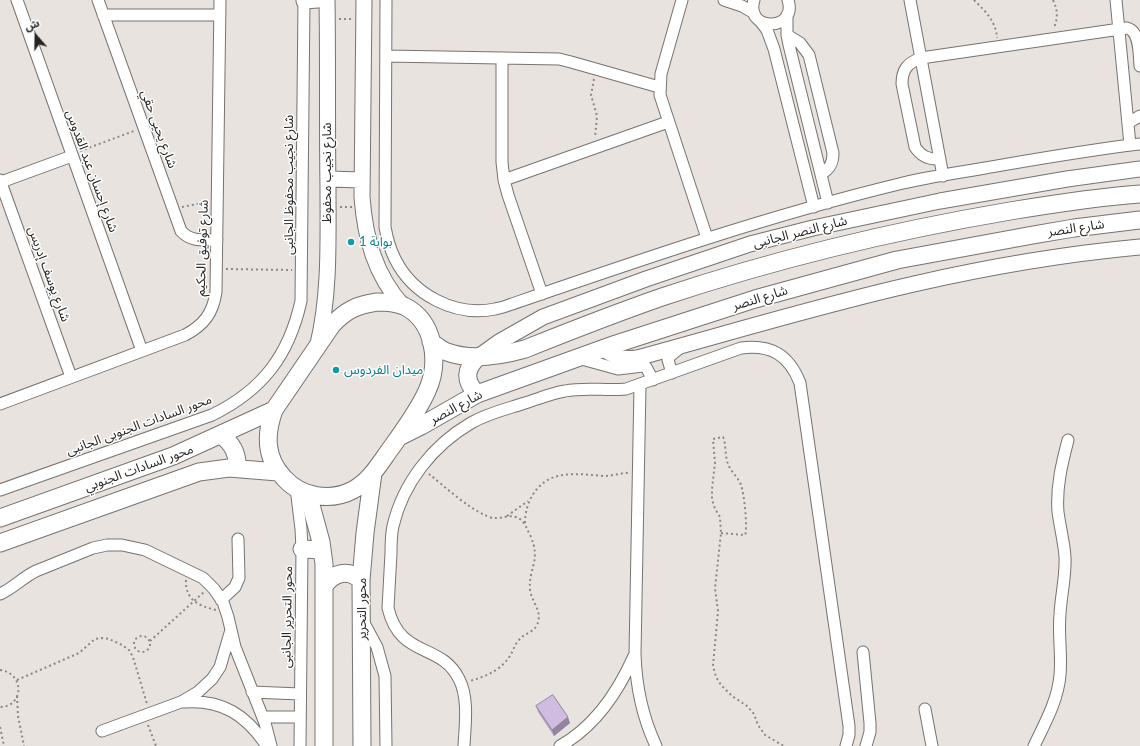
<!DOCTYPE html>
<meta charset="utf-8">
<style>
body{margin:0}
#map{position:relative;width:1140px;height:746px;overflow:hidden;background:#e8e3df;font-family:Lato,"Noto Sans Arabic",sans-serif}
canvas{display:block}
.north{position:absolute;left:16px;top:16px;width:40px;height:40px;-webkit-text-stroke:3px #fff;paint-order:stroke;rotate:340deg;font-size:11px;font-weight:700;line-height:16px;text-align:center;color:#272523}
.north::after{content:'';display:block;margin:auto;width:14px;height:18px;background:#272523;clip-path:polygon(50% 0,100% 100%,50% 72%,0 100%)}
</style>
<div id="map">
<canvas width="1140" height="746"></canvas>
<div class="north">ش</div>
</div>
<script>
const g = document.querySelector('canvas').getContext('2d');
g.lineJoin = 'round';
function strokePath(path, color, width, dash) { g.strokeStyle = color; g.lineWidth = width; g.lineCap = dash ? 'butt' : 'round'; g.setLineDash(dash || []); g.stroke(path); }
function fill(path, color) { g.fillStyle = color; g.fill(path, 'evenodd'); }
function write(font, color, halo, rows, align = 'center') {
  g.font = font + ' Lato,"Noto Sans Arabic",sans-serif'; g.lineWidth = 3; g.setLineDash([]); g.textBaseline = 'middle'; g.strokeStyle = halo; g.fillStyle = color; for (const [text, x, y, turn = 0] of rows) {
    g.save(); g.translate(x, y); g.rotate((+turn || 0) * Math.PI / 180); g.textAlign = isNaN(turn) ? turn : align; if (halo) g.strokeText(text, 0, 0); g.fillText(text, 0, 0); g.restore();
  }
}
const street = new Path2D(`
 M17,0L142,351
 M98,0L181,231C191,242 203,240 217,240
 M386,0L385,227C387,238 390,249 395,259C413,295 455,317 495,309C501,308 507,306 512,304C640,260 767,216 899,184C927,177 956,173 985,168C1037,159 1088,150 1140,144
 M682,0L661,74L660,95L707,238
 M724,0L742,6L754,13
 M754,0C744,32 798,32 788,0
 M910,0L943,176
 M1116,0L1130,145
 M103,15H220
 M787,15V35L789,45L828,203
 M761,22L767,30L774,49L814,207
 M787,35L800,43L809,55L833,153C833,163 830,169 821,174
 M386,56L559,59L571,62L659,87
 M502,58V162L504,180L508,195L542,294
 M1128,123L1140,116
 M940,159C928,160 921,156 915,147L902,84C902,70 907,63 921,58L1127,28C1140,31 1139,54 1140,66
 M0,180L71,377
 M504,180L668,122
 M1,182L72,156
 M578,358L618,369L643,366L646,367L653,380
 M672,373L668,360L670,356L680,348
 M640,385L635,654C636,687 642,716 656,746
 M0,404L185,335C204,325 213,313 216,292L220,0
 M296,488L301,529L302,549L300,746
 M0,490L212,415C263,390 289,355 301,301L304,0
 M0,594C14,588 23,577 36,571L93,548L107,545H122L145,550L203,578L214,589L223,602L228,617L235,647L265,723L271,746
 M221,600L235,587L239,578L238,539
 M363,621L377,647L385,676L386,746
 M863,652L870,723V732L866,746
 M252,692L300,694
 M184,702C222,699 246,715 267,746
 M925,709L932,746
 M263,717H300
 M102,731L181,702L198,692L212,679L220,667L230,633
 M464,746C465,725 469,698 459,679C441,642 400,659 388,608C389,590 390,572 391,553C391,545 391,535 393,526C403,483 433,445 471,423C488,413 507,409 525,403C538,399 552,393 565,391C585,387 606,391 626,389L741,348C771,344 789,355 800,383L849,726V735L846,746
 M560,746C596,726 618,692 634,656
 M1034,746C1045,723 1058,700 1060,675C1062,655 1058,635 1060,614C1061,595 1066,576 1065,557C1064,542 1060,527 1058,512C1056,487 1062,463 1068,440`);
const secondary = new Path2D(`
 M364,0L362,197C365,238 375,275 403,306
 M304,1L318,0
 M328,179L362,180
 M318,344C330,294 328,239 328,188C327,125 328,63 327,0
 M603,348C613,357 623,360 637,358C729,333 821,305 914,284C988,267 1064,254 1140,247
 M478,357L499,342L543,317L646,279L750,244L813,228L940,201L1067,179L1140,169`);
const primary = new Path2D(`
 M377,302C386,302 396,303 404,306C435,321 440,363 427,391C418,411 404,430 391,448C380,463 370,481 353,490C330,502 301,497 284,478C265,458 265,435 274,410L332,325C346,310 357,305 377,302Z
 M431,342C436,345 441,350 447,352C471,361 500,356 525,349C570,331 616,313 662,297C776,259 892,231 1010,211C1053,204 1097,197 1140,194
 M477,394C464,381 465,369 478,357
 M221,435C233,444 238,454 237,468
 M399,437L421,426L477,394L616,344L755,299L897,260L1033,235L1074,228L1140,220
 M308,494L321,542L324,564V746
 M0,518L173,456L274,410
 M0,543L199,472L229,468L278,472
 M302,549L322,550
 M324,586C334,572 348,569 361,580
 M362,746L361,580L365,533L373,473`);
strokePath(street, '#77736f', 13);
strokePath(secondary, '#77736f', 17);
strokePath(primary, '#77736f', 19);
strokePath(new Path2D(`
 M974,0C985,11 996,21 997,38
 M1053,0C1058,11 1058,17 1054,28
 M339,19H352
 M594,79L591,95L597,116L595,138
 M80,151L134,131
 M182,207L207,202
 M340,207H352
 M226,269L292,270
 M429,474C444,486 468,508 485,515C487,516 491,518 493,518C502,519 511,513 520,519C525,523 527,529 530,535C542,561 528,568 530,590C532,603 543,611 537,625C533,633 524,633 519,640C515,644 513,651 510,656C500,671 486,676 470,681
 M507,516L528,501
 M525,523C525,500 539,478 563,475C576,473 590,475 604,476C612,476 620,473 628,473
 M721,533L745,535C748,530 744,492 741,485C738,477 731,472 728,464C725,457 726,442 723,437L713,439L715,463L712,489V499L715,509L720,517L721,533L715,588L718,611L713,666L716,677L721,685L732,696L747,706L754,714L758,725L765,735L784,746
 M186,580C185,600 199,606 216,610
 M134 644a8 8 0 1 1 16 0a8 8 0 1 1-16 0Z
 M150,641L204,592
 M0,670C25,673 24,707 0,707
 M17,680L79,653L95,639L102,638L109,639L122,645L129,650L133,657L147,704
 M17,696L18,716L24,746
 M148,725L156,746
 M0,727L4,746`), '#8b8784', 2, [2, 3]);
strokePath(street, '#fff', 11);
strokePath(secondary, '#fff', 15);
strokePath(primary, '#fff', 17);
fill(new Path2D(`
 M536,706L570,723L554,736L538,712Z`), '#b2a2c1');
fill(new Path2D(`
 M568,717L570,723L554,736L552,730Z`), '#91849d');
const building = new Path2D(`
 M553,695L568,717L552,730L536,706Z`);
fill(building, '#cfbce0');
strokePath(building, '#91849d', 1);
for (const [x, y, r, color] of [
 [351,242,4,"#0f9aa8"],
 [336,370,4,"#0f9aa8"]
]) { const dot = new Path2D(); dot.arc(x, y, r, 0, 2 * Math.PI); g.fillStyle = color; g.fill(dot); strokePath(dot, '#fff', 1.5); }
write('13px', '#272523', '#fff', [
 ["شارع يحيى حقي",159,129,70],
 ["شارع إحسان عبد القدوس",92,171,70],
 ["شارع نجيب محفوظ",327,173,-90],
 ["شارع نجيب محفوظ الجانبى",289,185,-90],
 ["شارع النصر",1076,228,-8],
 ["شارع النصر الجانبى",800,232,-14],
 ["شارع توفيق الحكيم",202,248,-88],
 ["شارع يوسف إدريس",49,274,70],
 ["شارع النصر",760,298,-17],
 ["شارع النصر",456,407,-28],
 ["محور السادات الجنوبى الجانبى",139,425,-20],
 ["محور السادات الجنوبي",139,468,-20],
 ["محور التحرير",362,609,-90],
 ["محور التحرير الجانبى",287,617,-89]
]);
write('13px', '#0d838f', '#fff', [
 ["بوابة 1",359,242],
 ["ميدان الفردوس",344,370]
], 'left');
</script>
